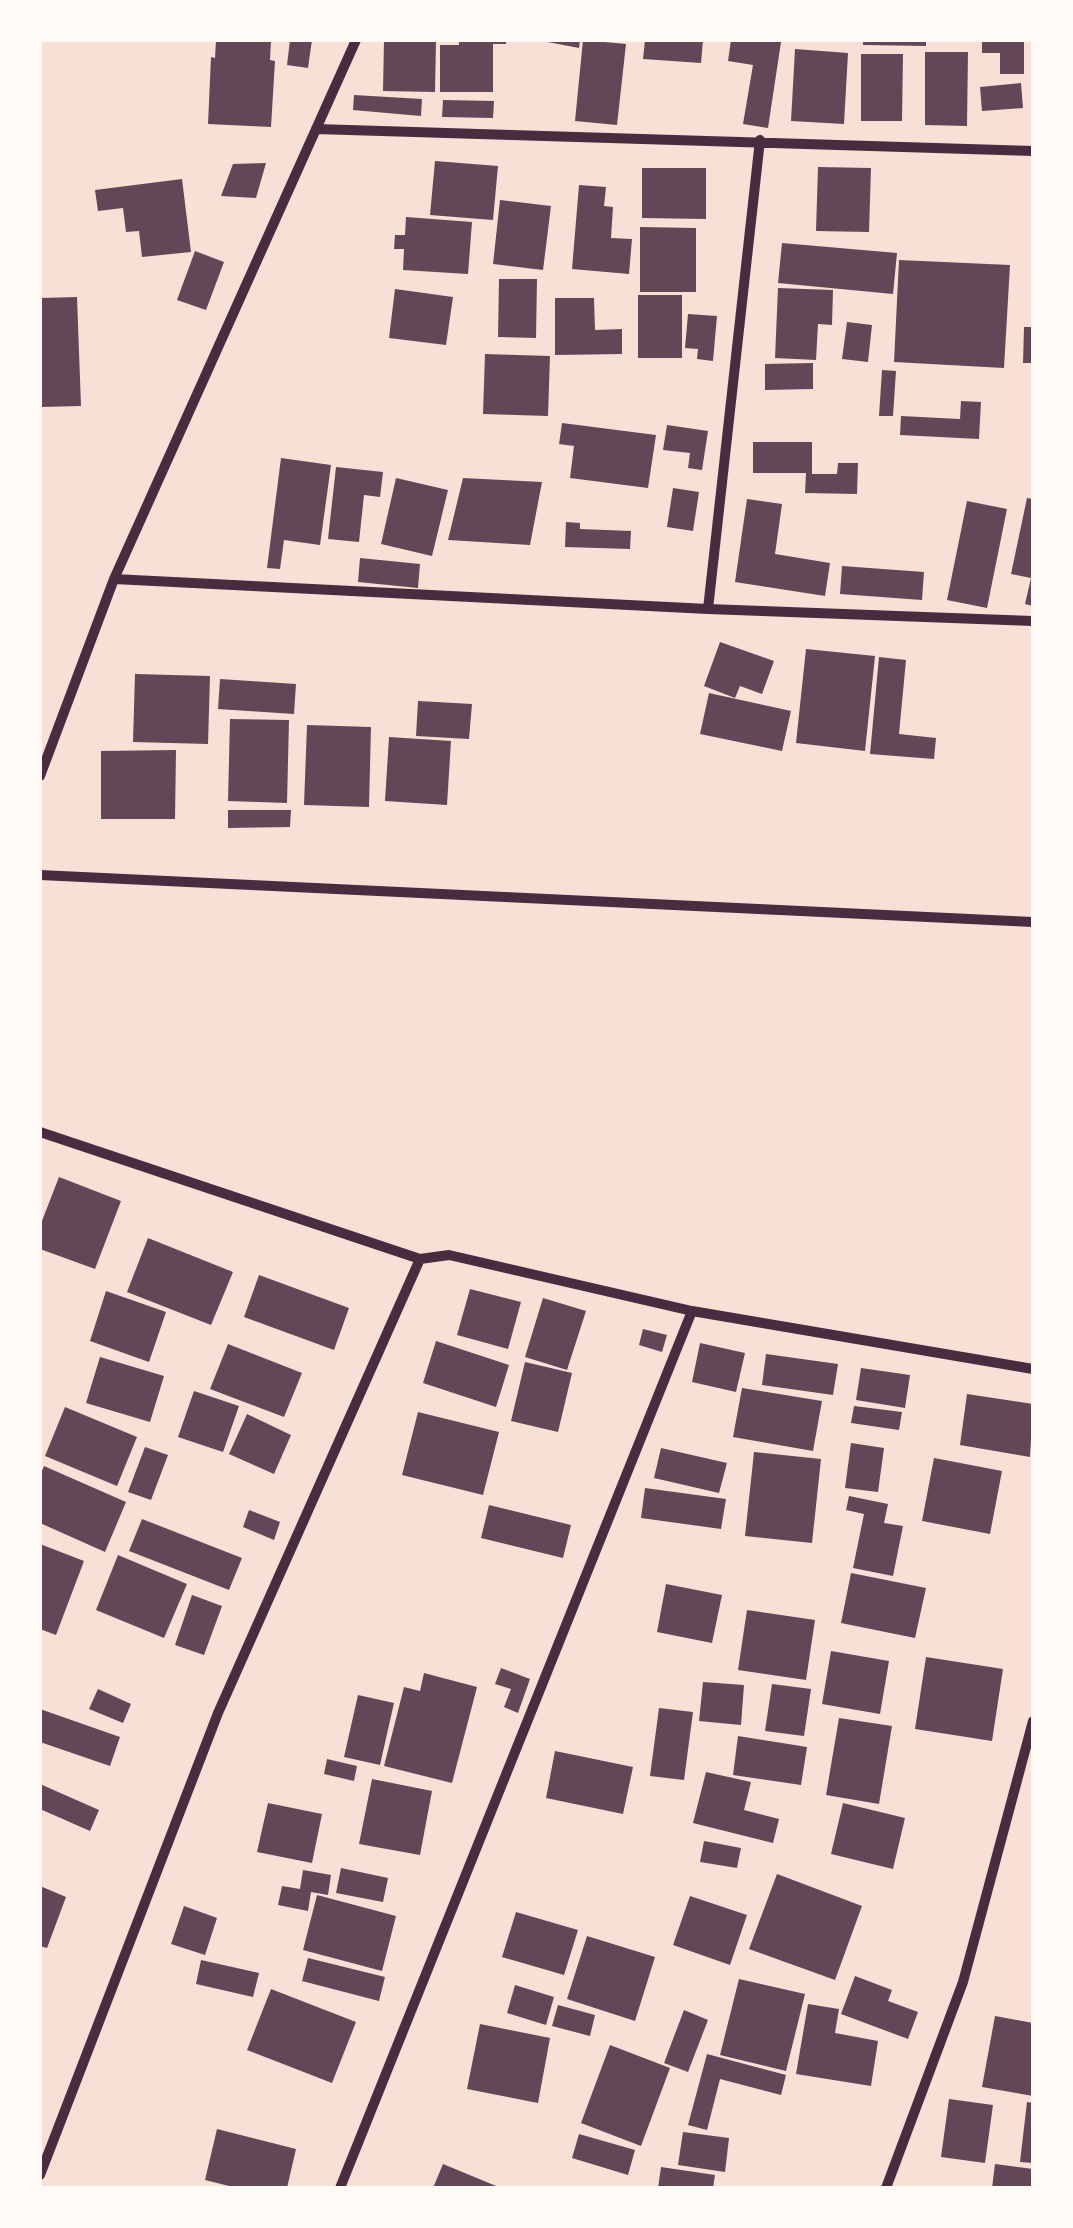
<!DOCTYPE html>
<style>
body{margin:0}
#map{position:relative;width:1073px;height:2228px;overflow:hidden;background:#f7e1d7;font-family:Lato,sans-serif}
canvas{display:block}
.frame{position:absolute;inset:0;border:42px solid #fffaf5;pointer-events:none}
</style>
<div id="map">
<canvas width="1073" height="2228"></canvas>
<div class="frame"></div>
</div>
<script>
const g = document.querySelector('canvas').getContext('2d');
g.lineJoin = 'round';
function fill(path, color) { g.fillStyle = color; g.fill(path, 'evenodd'); }
function strokePath(path, color, width, dash) { g.strokeStyle = color; g.lineWidth = width; g.lineCap = dash ? 'butt' : 'round'; g.setLineDash(dash || []); g.stroke(path); }
fill(new Path2D(`
 M216,40H271L270,60L275,61L271,127L208,124L211,57L215,58Z
 M290,40H312L308,68L287,65Z
 M384,40H436L435,92L383,91Z
 M459,40H506V44H493V92H440V45H459Z
 M537,40H580L579,48Z
 M583,40L626,44L617,125L575,121Z
 M645,40H703L701,63L643,59Z
 M731,40L781,42L768,128L743,124L753,65L728,61Z
 M863,40H926V46L863,45Z
 M982,40H1024V74H1000V53H982Z
 M795,49L848,53L844,124L791,121Z
 M925,52H968L967,126L925,125Z
 M861,54H903L902,121H861Z
 M1021,83L1023,108L982,111L980,87Z
 M354,95L422,99L421,116L353,110Z
 M443,100L494,101L493,118L442,117Z
 M435,161L498,166L493,220L430,215Z
 M266,163L256,198L221,196L233,164Z
 M818,167L871,168L869,232L816,231Z
 M642,168H706V219L642,218Z
 M182,179L191,252L142,257L139,231L126,232L123,208L98,211L95,190Z
 M579,185L606,187L604,206L613,207L611,238L632,239L629,274L572,269Z
 M500,200L551,206L543,270L493,264Z
 M406,217L472,222L468,274L403,270L404,249H394L395,235H405Z
 M640,227L696,228V292H640Z
 M782,243L897,253L893,294L778,283Z
 M195,251L224,262L206,310L177,300Z
 M899,260L1010,265L1004,368L894,362Z
 M499,279H537L536,338L498,337Z
 M778,288L833,290L832,325L818,324L816,360L775,358Z
 M395,289L453,297L446,345L389,338Z
 M638,295H682V358H638Z
 M77,297L81,406L40,407V298Z
 M555,298H594L595,330L622,329V354L555,355Z
 M688,314L717,316L713,361L697,359L698,349L685,348Z
 M847,322L872,325L868,362L842,359Z
 M1024,327H1033V363H1023Z
 M485,354L550,356L548,416L483,414Z
 M813,363V389L765,390V364Z
 M882,370L896,371L893,416H879Z
 M961,401L981,402L979,439L900,435L901,416L960,419Z
 M562,423L656,435L648,488L570,478L574,446L559,444Z
 M667,425L708,431L702,470L688,468L690,453L663,450Z
 M753,442H812V474H837L838,463H858L857,494L805,493L806,473H753Z
 M281,458L331,465L320,545L284,540L280,569L267,568Z
 M336,467L383,472L380,497L364,495L359,542L328,539Z
 M396,478L448,490L432,556L381,544Z
 M463,478L542,482L530,545L448,540Z
 M673,488L699,492L693,531L667,527Z
 M1027,498L1033,499V606L1025,604L1031,578L1011,574Z
 M747,499L782,504L775,554L830,563L825,596L735,582Z
 M967,501L1007,509L987,608L947,600Z
 M566,522L580,523V529L631,531L630,549L565,547Z
 M360,558L420,564L418,588L358,582Z
 M842,566L924,572L922,600L840,594Z
 M720,642L774,661L762,694L740,686L735,698L704,686Z
 M806,649L875,656L865,751L796,743Z
 M879,657L906,660L899,734L936,738L934,759L870,754Z
 M135,674L210,676L208,744L133,742Z
 M220,679L296,684L294,714L218,709Z
 M709,693L791,711L782,751L700,734Z
 M418,701L472,704L469,739L416,736Z
 M230,719L289,720L287,803L228,801Z
 M307,725L371,727L369,807L304,805Z
 M389,737L451,741L447,805L385,801Z
 M176,750L175,819H101V751Z
 M228,810H291L290,827L228,828Z
 M59,1177L121,1201L95,1269L40,1249V1226Z
 M148,1238L233,1272L211,1325L127,1292Z
 M259,1275L349,1308L334,1350L244,1317Z
 M470,1289L521,1302L508,1349L457,1335Z
 M106,1291L166,1312L149,1362L90,1341Z
 M543,1298L586,1311L567,1370L525,1357Z
 M643,1329L667,1335L662,1352L639,1345Z
 M436,1341L509,1365L496,1407L423,1383Z
 M700,1343L745,1353L736,1392L692,1382Z
 M228,1344L302,1373L284,1417L210,1389Z
 M766,1354L838,1364L833,1395L762,1385Z
 M100,1357L164,1376L150,1422L86,1403Z
 M525,1362L572,1373L558,1432L511,1421Z
 M861,1368L910,1375L905,1408L856,1400Z
 M742,1388L822,1401L813,1451L733,1437Z
 M194,1391L239,1406L223,1452L178,1437Z
 M967,1394L1033,1404L1030,1457L960,1445Z
 M854,1406L902,1412L899,1430L851,1423Z
 M65,1407L137,1437L117,1486L45,1456Z
 M418,1412L499,1432L483,1495L402,1475Z
 M247,1414L291,1435L274,1474L229,1454Z
 M851,1443L884,1448L878,1492L845,1488Z
 M145,1447L168,1455L151,1500L128,1492Z
 M661,1448L727,1463L719,1493L654,1478Z
 M754,1452L821,1459L812,1543L745,1536Z
 M934,1458L1002,1471L990,1534L922,1521Z
 M44,1466L126,1502L105,1552L40,1523V1475Z
 M645,1488L726,1499L721,1529L641,1518Z
 M849,1496L888,1504L884,1523L903,1526L893,1576L853,1568L864,1514L846,1510Z
 M489,1505L571,1525L563,1558L481,1538Z
 M249,1510L280,1522L274,1540L243,1527Z
 M142,1519L242,1558L229,1590L129,1551Z
 M40,1544L84,1561L56,1635L40,1629Z
 M118,1555L187,1584L164,1638L96,1610Z
 M851,1573L926,1588L915,1638L841,1623Z
 M666,1584L722,1595L712,1643L657,1632Z
 M192,1595L222,1606L204,1655L175,1645Z
 M747,1610L815,1620L806,1680L738,1670Z
 M831,1651L889,1661L880,1714L822,1704Z
 M926,1657L1003,1669L992,1741L915,1729Z
 M501,1668L530,1679L518,1713L504,1707L511,1689L495,1684Z
 M424,1673L477,1687L452,1783L384,1766L404,1687L420,1691Z
 M703,1682L744,1685L741,1725L699,1721Z
 M772,1684L811,1689L804,1736L765,1731Z
 M98,1689L131,1704L123,1723L89,1709Z
 M358,1695L394,1703L380,1765L344,1757Z
 M659,1708L693,1712L684,1780L650,1776Z
 M40,1709L120,1737L110,1766L40,1742Z
 M839,1718L892,1726L879,1804L826,1795Z
 M738,1736L807,1747L801,1785L733,1775Z
 M555,1751L633,1767L623,1814L546,1798Z
 M327,1759L357,1766L354,1781L324,1774Z
 M706,1772L751,1782L744,1810L779,1819L773,1843L693,1823Z
 M372,1779L432,1791L420,1855L359,1844Z
 M40,1784L99,1810L90,1831L40,1809Z
 M268,1803L322,1814L312,1863L257,1852Z
 M843,1803L905,1818L893,1869L831,1854Z
 M704,1841L741,1848L737,1868L700,1862Z
 M341,1868L388,1878L383,1902L336,1893Z
 M303,1870L331,1875L328,1895L311,1892L308,1911L278,1905L282,1886L300,1889Z
 M777,1874L862,1906L835,1980L749,1949Z
 M40,1886L66,1897L47,1948L40,1946Z
 M317,1895L396,1916L382,1971L303,1950Z
 M690,1896L747,1915L730,1965L673,1945Z
 M184,1906L217,1918L205,1955L171,1944Z
 M516,1912L578,1930L564,1975L502,1957Z
 M587,1936L655,1957L635,2021L567,1999Z
 M308,1958L385,1977L379,2001L302,1981Z
 M201,1960L259,1973L253,1997L196,1984Z
 M855,1976L892,1990L888,2001L918,2012L908,2039L841,2014Z
 M739,1979L805,1994L786,2071L720,2055Z
 M515,1985L554,1997L546,2025L507,2013Z
 M271,1989L356,2022L332,2083L247,2050Z
 M808,2004L839,2009L835,2033L878,2041L871,2086L796,2074Z
 M558,2005L595,2015L590,2036L552,2026Z
 M684,2010L708,2020L688,2072L664,2063Z
 M995,2016L1033,2023V2096L982,2087Z
 M480,2024L550,2038L538,2103L467,2089Z
 M610,2045L670,2068L641,2146L581,2123Z
 M707,2054L786,2075L781,2095L720,2079L707,2130L688,2125Z
 M949,2099L993,2105L985,2163L941,2157Z
 M1027,2102L1033,2103V2163L1020,2162Z
 M217,2129L296,2149L287,2188H237L205,2180Z
 M683,2132L729,2138L725,2172L678,2165Z
 M579,2134L635,2150L628,2175L572,2158Z
 M443,2164L501,2188H433Z
 M995,2164L1033,2169V2188H992Z
 M661,2167L715,2175L713,2188H658Z`), '#644757');
strokePath(new Path2D(`
 M316,129L1033,151
 M114,579L708,609L1033,621
 M708,609L760,140
 M40,776L114,579L356,40
 M40,875L1033,922
 M40,1132L420,1259L449,1255L692,1311L1033,1369
 M40,2175L218,1713L420,1259
 M340,2188L692,1311
 M886,2188L963,1982L1033,1721`), '#4a2c40', 10);
</script>
